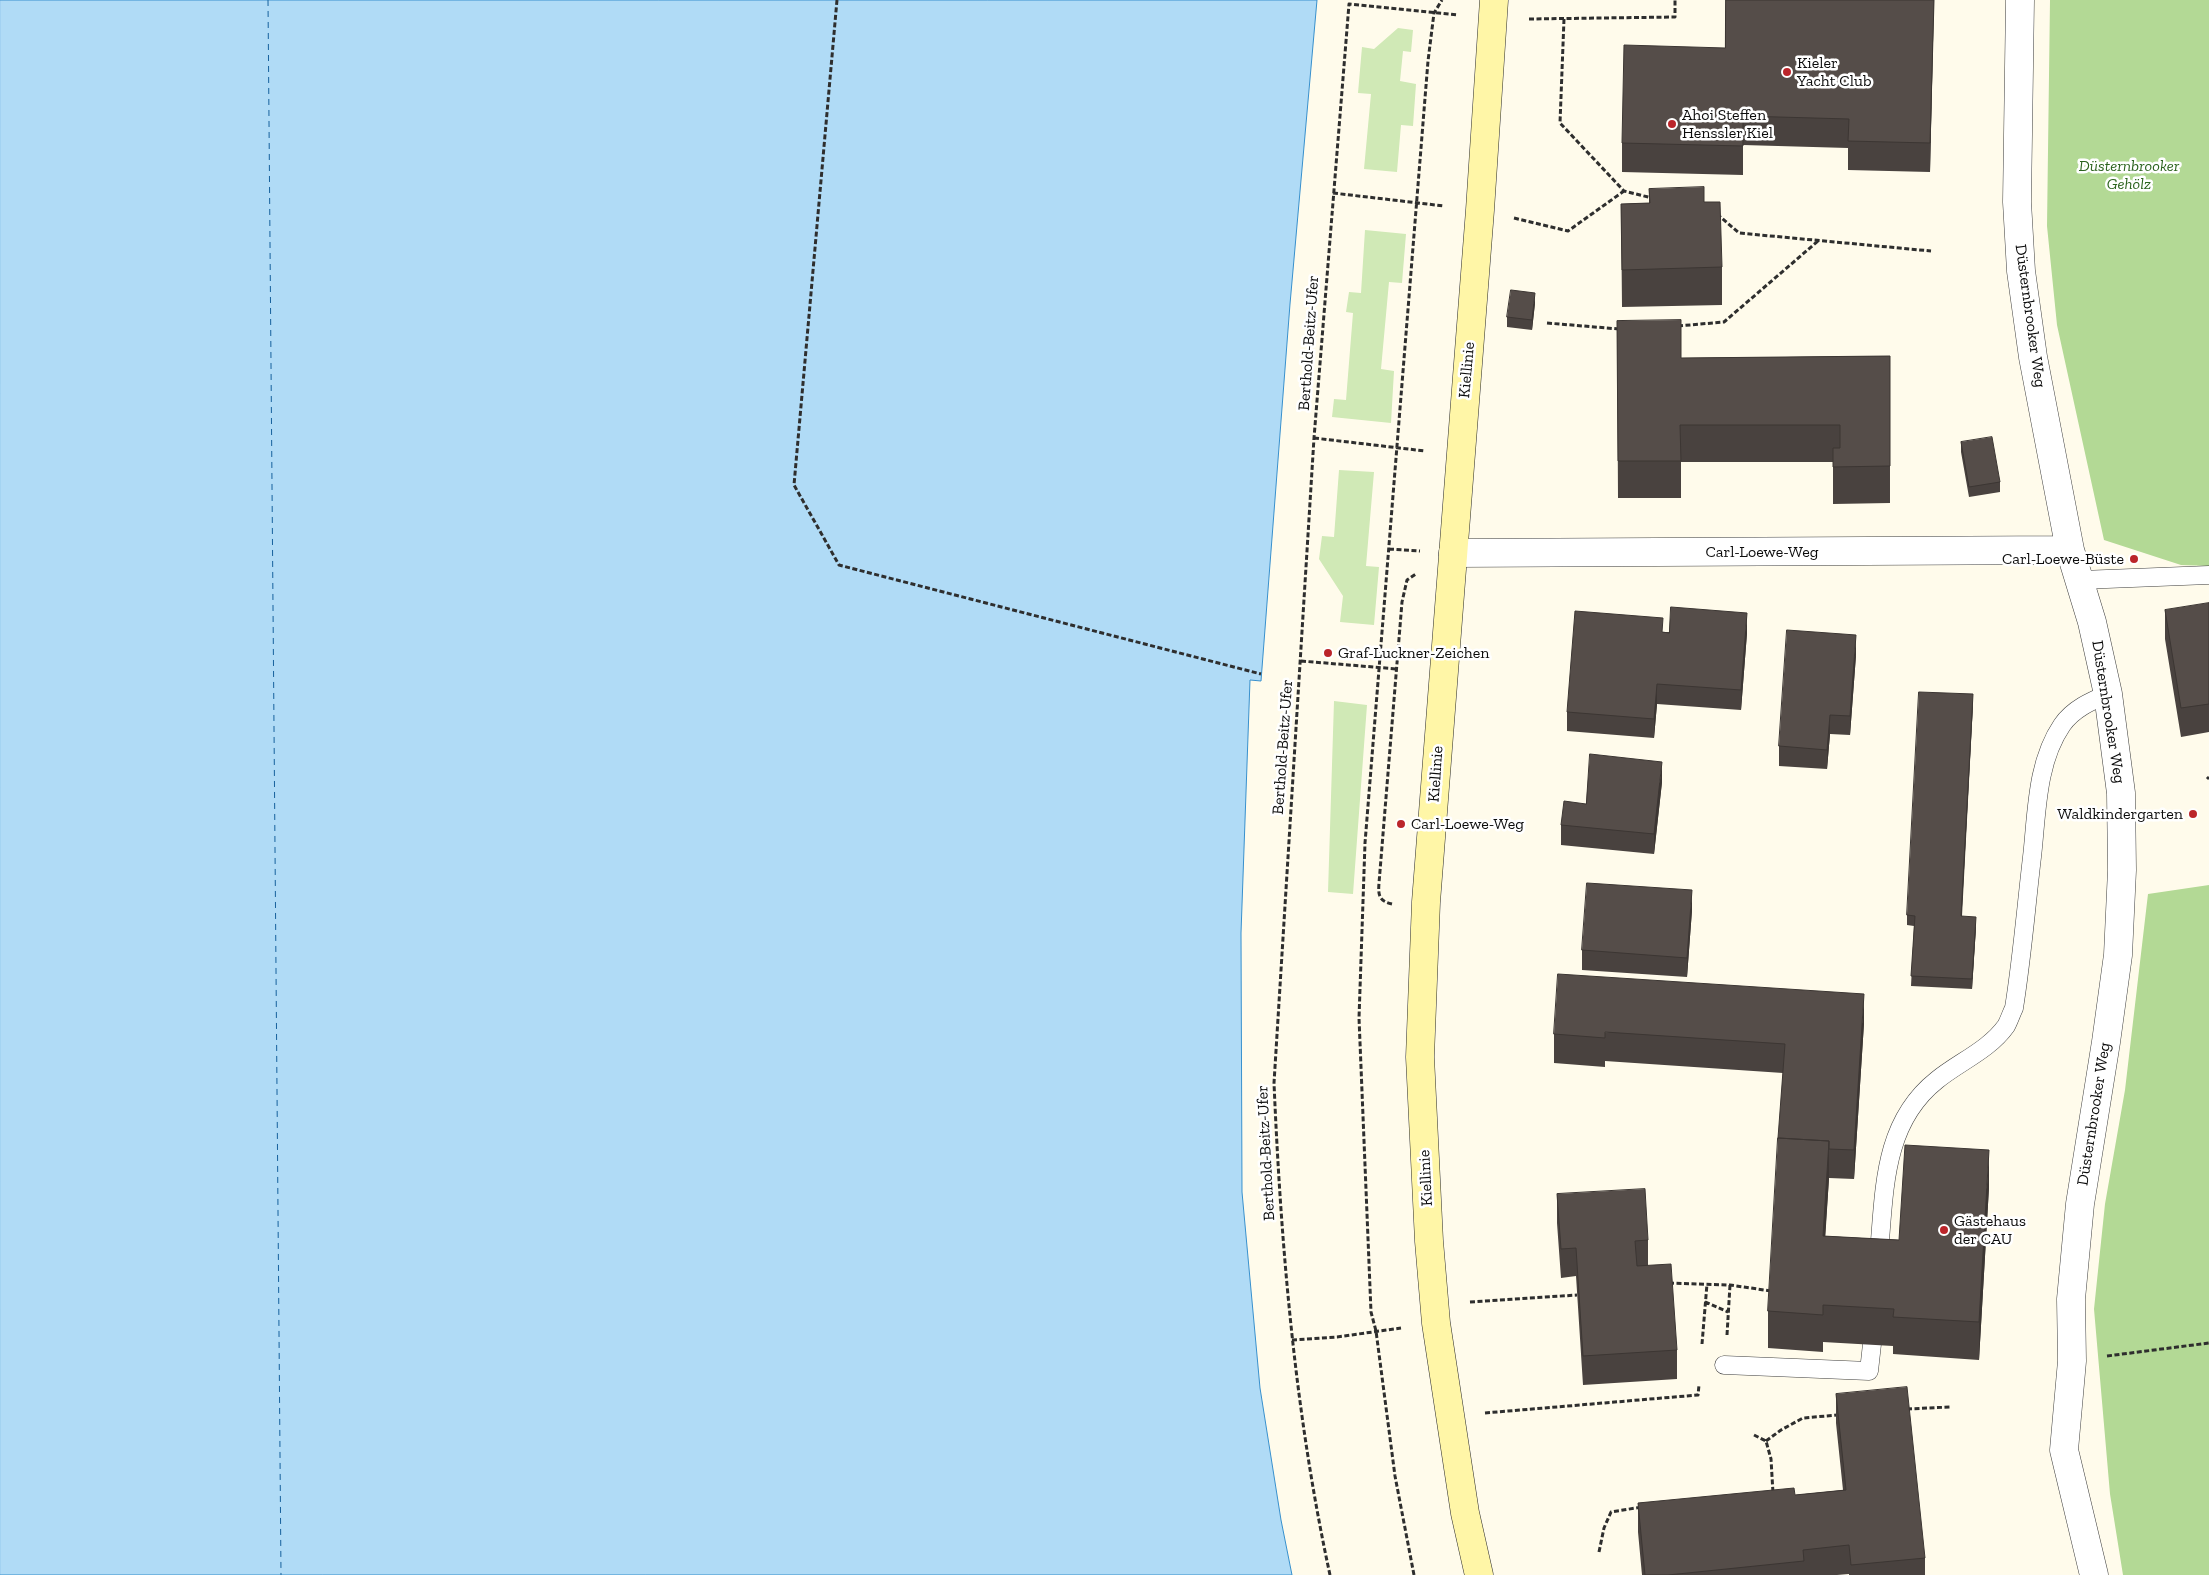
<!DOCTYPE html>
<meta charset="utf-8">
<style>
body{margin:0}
canvas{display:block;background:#fffbeb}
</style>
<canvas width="2209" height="1575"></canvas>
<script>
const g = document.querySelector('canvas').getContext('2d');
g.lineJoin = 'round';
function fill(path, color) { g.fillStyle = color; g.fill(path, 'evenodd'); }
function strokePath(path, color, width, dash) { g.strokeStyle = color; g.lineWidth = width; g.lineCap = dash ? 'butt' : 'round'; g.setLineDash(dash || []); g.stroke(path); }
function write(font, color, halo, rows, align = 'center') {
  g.font = font + ' "Zilla Slab",serif'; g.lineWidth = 5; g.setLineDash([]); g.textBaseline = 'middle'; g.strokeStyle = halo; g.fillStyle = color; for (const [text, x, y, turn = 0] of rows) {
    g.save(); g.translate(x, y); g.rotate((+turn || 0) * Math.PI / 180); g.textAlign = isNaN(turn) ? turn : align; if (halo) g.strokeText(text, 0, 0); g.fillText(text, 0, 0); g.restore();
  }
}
fill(new Path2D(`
 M1398,28L1413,30L1411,52L1403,51L1400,81L1416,84L1413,126L1401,125L1397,172L1364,169L1371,94L1358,93L1362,47L1374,49Z
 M1365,230L1406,234L1402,283L1389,282L1381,369L1394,371L1391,423L1332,417L1334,399L1346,400L1353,313L1346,312L1349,292L1361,293Z
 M1339,470L1374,472L1366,566L1379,567L1374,625L1340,622L1343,596L1319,559L1322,536L1334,537Z
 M1334,701L1367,705L1353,894L1328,892Z`), '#d0e9b6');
fill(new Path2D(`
 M2050,0H2209V566L2181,565L2104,540L2057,325L2047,226Z
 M2209,885V1575H2123L2110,1494L2094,1309L2105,1204L2125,1090L2148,894Z`), '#b3d995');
const water = new Path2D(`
 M0,0H1317L1290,304L1261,681L1250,680L1241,933L1242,1192L1260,1388L1281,1520L1292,1575H0Z`);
fill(water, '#b0dbf6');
strokePath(water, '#3890cd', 1);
strokePath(new Path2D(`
 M268,0L281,1575`), '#16619d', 1, [6, 5]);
const lane = new Path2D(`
 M2081,580L2209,575
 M1878,1263C1885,1197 1880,1125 1937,1080C1959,1062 1989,1050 2006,1026C2009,1021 2011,1014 2014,1008C2022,958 2026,908 2032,857C2037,814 2036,763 2062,725C2073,709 2091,701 2108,694
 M1724,1365L1869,1371L1872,1344`);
const street = new Path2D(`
 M2020,0L2017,202L2021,271L2033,357L2070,550L2092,622L2108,694L2121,793L2122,870L2118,955L2106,1042L2080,1204L2071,1299L2072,1361L2064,1450L2094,1575
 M1453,553L2070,550`);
const secondary = new Path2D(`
 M1479,1575L1465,1513L1436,1323L1429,1241L1420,1057L1426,902L1480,210L1494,0`);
strokePath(lane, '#3f3f3f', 19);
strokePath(street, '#3f3f3f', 29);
strokePath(secondary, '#2e2e2e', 29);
strokePath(new Path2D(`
 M837,0L794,485L839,565L1261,674
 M1529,19L1675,17V0
 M1564,19L1560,123L1624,191L1652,198
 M1333,193L1444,206
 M1717,214L1739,233L1931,251
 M1514,218L1568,231L1624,191
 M1547,323L1619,329
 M1678,326L1724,322L1818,241
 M1314,438L1425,451
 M1389,549L1420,551
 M1301,661L1397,669
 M2207,779L2209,777
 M1392,904C1379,901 1378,895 1379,883L1402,602L1407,580L1416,574
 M1669,1283L1730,1285L1771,1291
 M1470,1302L1577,1295
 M1705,1302L1728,1312
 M1727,1335L1730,1285
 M1292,1340L1337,1337L1401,1328
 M1702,1344L1707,1284
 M2107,1356L2209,1343
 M1907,1409L1950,1407
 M1485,1413L1698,1395L1699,1385
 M1754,1435L1766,1441L1771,1459L1773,1493
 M1766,1441L1781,1430L1803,1418L1838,1415
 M1599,1552L1604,1528L1611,1512L1642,1507
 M1330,1575C1295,1414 1281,1247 1274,1083L1314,438L1349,4L1458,15
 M1414,1575L1395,1476L1376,1331L1371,1312L1359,1018L1365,843L1428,61L1434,13L1442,0`), '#2e2e2e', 3, [5, 2.5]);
strokePath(lane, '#fff', 18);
strokePath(street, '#fff', 28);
strokePath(secondary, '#fff6a7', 28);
fill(new Path2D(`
 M1726,0H1934L1930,172L1848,170V148L1743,145V175L1622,172V143L1725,48Z
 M1649,189L1704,202L1722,267V305L1622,307L1621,204L1649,203Z
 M1535,303L1532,330L1507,327V317Z
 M1617,321L1681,358L1890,356V503L1833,504V462H1681V498H1618Z
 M1961,442L2000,482V492L1969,497L1961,452Z
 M2209,603V732L2181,737L2165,639V610Z
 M1663,632L1747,633L1741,710L1657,704L1654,738L1567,731V712Z
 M1856,655L1850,735L1830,734L1827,769L1779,766V746Z
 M1973,704L1962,916L1976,927L1972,989L1911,986L1914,926L1907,925V915Z
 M1662,782L1654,854L1561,845V825L1586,804Z
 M1692,910L1687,977L1582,970V950Z
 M1864,1023L1854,1179L1829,1178L1825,1236L1899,1240L1989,1187L1979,1360L1893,1354V1346L1823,1342V1352L1768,1348V1311L1783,1073L1605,1061V1067L1554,1063V1034Z
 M1557,1194L1648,1240V1265L1677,1350V1379L1583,1385L1576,1276L1561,1278L1557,1223Z
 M1836,1394L1925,1558V1575H1849V1574L1837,1575H1642L1638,1532V1503L1795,1495L1843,1490L1836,1423Z`), '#49423f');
fill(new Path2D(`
 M1934,0L1930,172V143Z
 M1535,293V303L1532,330V320Z
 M1747,613V633L1741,710V690Z
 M1856,635V655L1850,735V716Z
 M1657,684V704L1654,738V719Z
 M1973,694V704L1961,926V916Z
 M1830,715V734L1827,769V750Z
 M1662,762V782L1654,854V834Z
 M1692,890V910L1687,977V958Z
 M1976,917V927L1972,989V979Z
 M1864,994V1023L1854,1179V1150Z
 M1829,1141V1178L1823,1273V1236Z
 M1989,1150V1187L1979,1360V1322Z`), '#3c3633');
const building = new Path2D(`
 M1726,0H1934L1930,143L1848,141L1849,119L1743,116V146L1622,143L1624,45L1725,48Z
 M1704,187V202H1720L1722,267L1622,270L1621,204L1650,203L1649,189Z
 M1511,290L1535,293L1532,320L1507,317Z
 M1681,320V358L1890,356V466L1833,467V448H1840V425H1680L1681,461H1618L1617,321Z
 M1992,437L2000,482L1969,487L1961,442Z
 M2209,603V704L2181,708L2165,610Z
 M1671,607L1747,613L1741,690L1657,684L1654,719L1567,712L1575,611L1663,618L1662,632L1669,633Z
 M1787,630L1856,635L1850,716L1830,715L1827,750L1779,746Z
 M1919,692L1973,694L1961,916L1976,917L1972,979L1911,976L1915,916L1907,915Z
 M1590,754L1662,762L1654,834L1561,825L1564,801L1586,804Z
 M1587,883L1692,890L1687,958L1582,950Z
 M1558,974L1864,994L1854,1150L1829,1149V1141L1778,1138L1785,1044L1605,1032V1038L1554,1034Z
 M1778,1138L1829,1141L1823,1236L1899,1240L1905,1145L1989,1150L1979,1322L1893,1317L1894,1309L1823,1305V1315L1768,1311Z
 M1645,1189L1648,1240L1635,1241L1637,1266L1671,1264L1677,1350L1583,1356L1576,1248L1561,1249L1557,1194Z
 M1907,1387L1925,1558L1851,1565L1849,1545L1803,1550L1804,1561L1668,1575H1645L1638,1503L1794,1488L1795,1495L1846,1490L1836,1394Z`);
fill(building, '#554d49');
strokePath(building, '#3c3633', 1);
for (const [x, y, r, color] of [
 [1787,72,5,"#bb252a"],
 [1672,124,5,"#bb252a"],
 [2134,559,5,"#bb252a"],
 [1328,653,5,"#bb252a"],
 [2193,814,5,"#bb252a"],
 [1401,824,5,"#bb252a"],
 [1944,1230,5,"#bb252a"]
]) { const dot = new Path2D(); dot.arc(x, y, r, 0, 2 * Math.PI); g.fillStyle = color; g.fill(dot); strokePath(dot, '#fff', 2); }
write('16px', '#0c0c0c', '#fff', [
 ["Kieler",1797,63],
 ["Yacht Club",1797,81],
 ["Ahoi Steffen",1682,115],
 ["Henssler Kiel",1682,133],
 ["Carl-Loewe-Büste",2124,559,"right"],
 ["Graf-Luckner-Zeichen",1338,653],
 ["Waldkindergarten",2183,814,"right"],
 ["Carl-Loewe-Weg",1411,824],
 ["Gästehaus",1954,1221],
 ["der CAU",1954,1239]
], 'left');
write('italic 16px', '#2b631d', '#fff', [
 ["Düsternbrooker",2129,166],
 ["Gehölz",2129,184]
]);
write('16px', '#0c0c0c', '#fff', [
 ["Düsternbrooker Weg",2030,316,82],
 ["Berthold-Beitz-Ufer",1309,343,-86],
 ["Kiellinie",1467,370,-85],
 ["Carl-Loewe-Weg",1762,552],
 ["Düsternbrooker Weg",2108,712,81],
 ["Berthold-Beitz-Ufer",1283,747,-86],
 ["Kiellinie",1436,774,-86],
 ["Düsternbrooker Weg",2094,1114,-81],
 ["Berthold-Beitz-Ufer",1266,1153,-93],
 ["Kiellinie",1426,1178,-93]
]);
</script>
